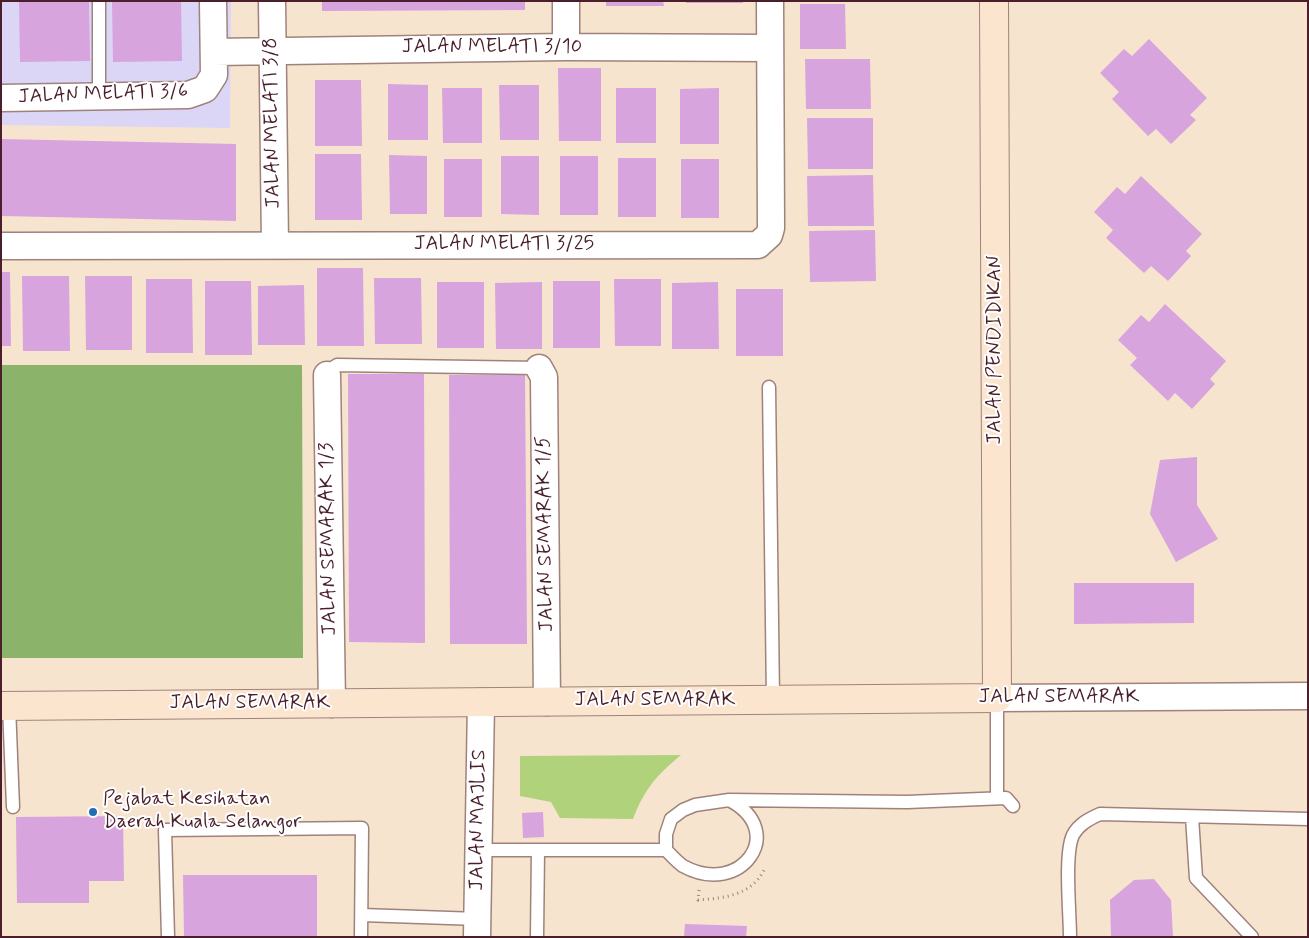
<!DOCTYPE html>
<style>
body{margin:0}
#map{position:relative;width:1309px;height:938px;overflow:hidden;background:#f6e4ce;font-family:Mynerve,sans-serif}
canvas{display:block}
.frame{position:absolute;inset:0;border:2px solid #4a1f2b;pointer-events:none}
</style>
<div id="map">
<canvas width="1309" height="938"></canvas>
<div class="frame"></div>
</div>
<script>
const g = document.querySelector('canvas').getContext('2d');
g.lineJoin = 'round';
function fill(path, color) { g.fillStyle = color; g.fill(path, 'evenodd'); }
function strokePath(path, color, width, dash) { g.strokeStyle = color; g.lineWidth = width; g.lineCap = dash ? 'butt' : 'round'; g.setLineDash(dash || []); g.stroke(path); }
function write(font, color, halo, rows, align = 'center') {
  g.font = font + ' Mynerve,sans-serif'; g.lineWidth = 4; g.setLineDash([]); g.textBaseline = 'middle'; g.strokeStyle = halo; g.fillStyle = color; for (const [text, x, y, turn = 0] of rows) {
    g.save(); g.translate(x, y); g.rotate((+turn || 0) * Math.PI / 180); g.textAlign = isNaN(turn) ? turn : align; if (halo) g.strokeText(text, 0, 0); g.fillText(text, 0, 0); g.restore();
  }
}
fill(new Path2D(`
 M1,1H231L230,128L1,125Z`), '#dcd6f6');
fill(new Path2D(`
 M681,755C656,776 645,788 633,819L560,818L551,802L520,796V756Z`), '#afd27a');
fill(new Path2D(`
 M1,365H302L303,658H1Z`), '#8bb46a');
fill(new Path2D(`
 M19,1H89L90,61L20,62Z
 M112,1H181L182,61L113,62Z
 M322,1H525V10L322,11Z
 M606,1H663L664,6H606Z
 M686,1H743V3H686Z
 M800,4H845L846,49H800Z
 M1149,39L1207,98L1190,115L1196,120L1171,144L1156,129L1148,136L1112,99L1119,92L1100,73L1124,49L1132,56Z
 M805,59H870L871,109H806Z
 M558,68H601V141H559Z
 M315,80H361L362,146H315Z
 M388,84L428,85V140H388Z
 M499,85H539V140H500Z
 M442,88H482V143H443Z
 M616,88H656V143H616Z
 M719,88V144H680V89Z
 M807,118H873V169H808Z
 M1,139L236,144V221L1,216Z
 M315,154H361L362,220H315Z
 M389,155L427,156V214H390Z
 M501,156H539V215L501,214Z
 M560,156H598V215H560Z
 M618,158H656V217H618Z
 M444,159H482V217H444Z
 M681,159H719V218H681Z
 M873,175L874,226H808L807,176Z
 M1141,176L1202,234L1186,251L1191,256L1168,281L1151,266L1144,273L1106,238L1113,230L1094,212L1117,187L1125,194Z
 M875,230L876,281L810,282L809,231Z
 M317,268H363L364,346H317Z
 M1,272H10L11,346H1Z
 M22,276H69L70,351H23Z
 M85,276H132V350H86Z
 M374,278H421L422,344H375Z
 M146,279H192L193,353H146Z
 M614,279H661V346H615Z
 M205,281H251L252,355H205Z
 M553,281H600V348H553Z
 M437,282H484V348H437Z
 M542,282V349H496L495,283Z
 M718,282L719,349H672V283Z
 M304,285L305,345H258V286Z
 M736,289H783V356H736Z
 M1165,304L1226,361L1210,379L1215,384L1192,409L1175,393L1168,401L1130,365L1137,358L1118,340L1141,315L1149,322Z
 M348,374H424L425,643L349,642Z
 M449,375H525L527,644H450Z
 M1197,457V505L1218,539L1176,562L1150,514L1160,460Z
 M1074,583H1194V623L1074,624Z
 M543,812L544,837L523,838L522,813Z
 M123,816L124,881H89V903H17L16,817Z
 M183,875H317V937H184Z
 M1154,879L1171,900L1173,937H1111L1110,900L1134,880Z
 M685,924L747,926L746,937H684Z`), '#d7a4dd');
const lane = new Path2D(`
 M99,97V1
 M327,375L329,370L337,365L539,368
 M769,387L773,700
 M9,706L13,807
 M997,798V698
 M729,800C789,831 741,898 683,866C677,862 671,855 666,850V834L671,819L683,810L695,805L729,800L907,802L1006,798L1013,806
 M1192,817L1196,878L1252,937
 M478,850H666
 M362,915L478,919
 M168,937L165,830L362,828L361,937
 M537,937L538,850
 M1070,937C1070,913 1064,854 1073,835C1079,824 1089,819 1100,814L1308,819`);
const street = new Path2D(`
 M272,1L275,245
 M566,47V1
 M214,52L566,47L770,48
 M1,98L188,95L205,89L214,75L213,1
 M1,246L758,245L769,235L771,228L770,1
 M539,368L544,377L547,702
 M327,375L332,704
 M997,698L1308,696
 M477,937L481,702`);
const secondary = new Path2D(`
 M1,706L997,698L994,1`);
strokePath(lane, '#a0827c', 15);
strokePath(street, '#a0827c', 29);
strokePath(secondary, '#a0827c', 30);
strokePath(new Path2D(`
 M699,890L698,900C723,898 751,896 764,870`), '#a0827c', 3, [1, 4]);
strokePath(lane, '#fff', 12);
strokePath(street, '#fff', 26);
strokePath(secondary, '#fbe5cf', 28);
for (const [x, y, r, color] of [
 [93,812,5,"#1f6fb2"]
]) { const dot = new Path2D(); dot.arc(x, y, r, 0, 2 * Math.PI); g.fillStyle = color; g.fill(dot); strokePath(dot, '#fff', 2); }
write('20px', '#4a1f2b', '#fff', [
 ["JALAN MELATI 3/10",492,48],
 ["JALAN MELATI 3/6",103,95,-2],
 ["JALAN MELATI 3/8",273,123,-91],
 ["JALAN MELATI 3/25",504,245],
 ["JALAN PENDIDIKAN",996,350,-90],
 ["JALAN SEMARAK 1/5",546,534,-91],
 ["JALAN SEMARAK 1/3",329,539,-91],
 ["JALAN SEMARAK",1059,698],
 ["JALAN SEMARAK",655,701],
 ["JALAN SEMARAK",250,704],
 ["JALAN MAJLIS",479,820,-89]
]);
write('20px', '#4a1f2b', '#fff', [
 ["Pejabat Kesihatan",103,800],
 ["Daerah Kuala Selangor",103,823]
], 'left');
</script>
